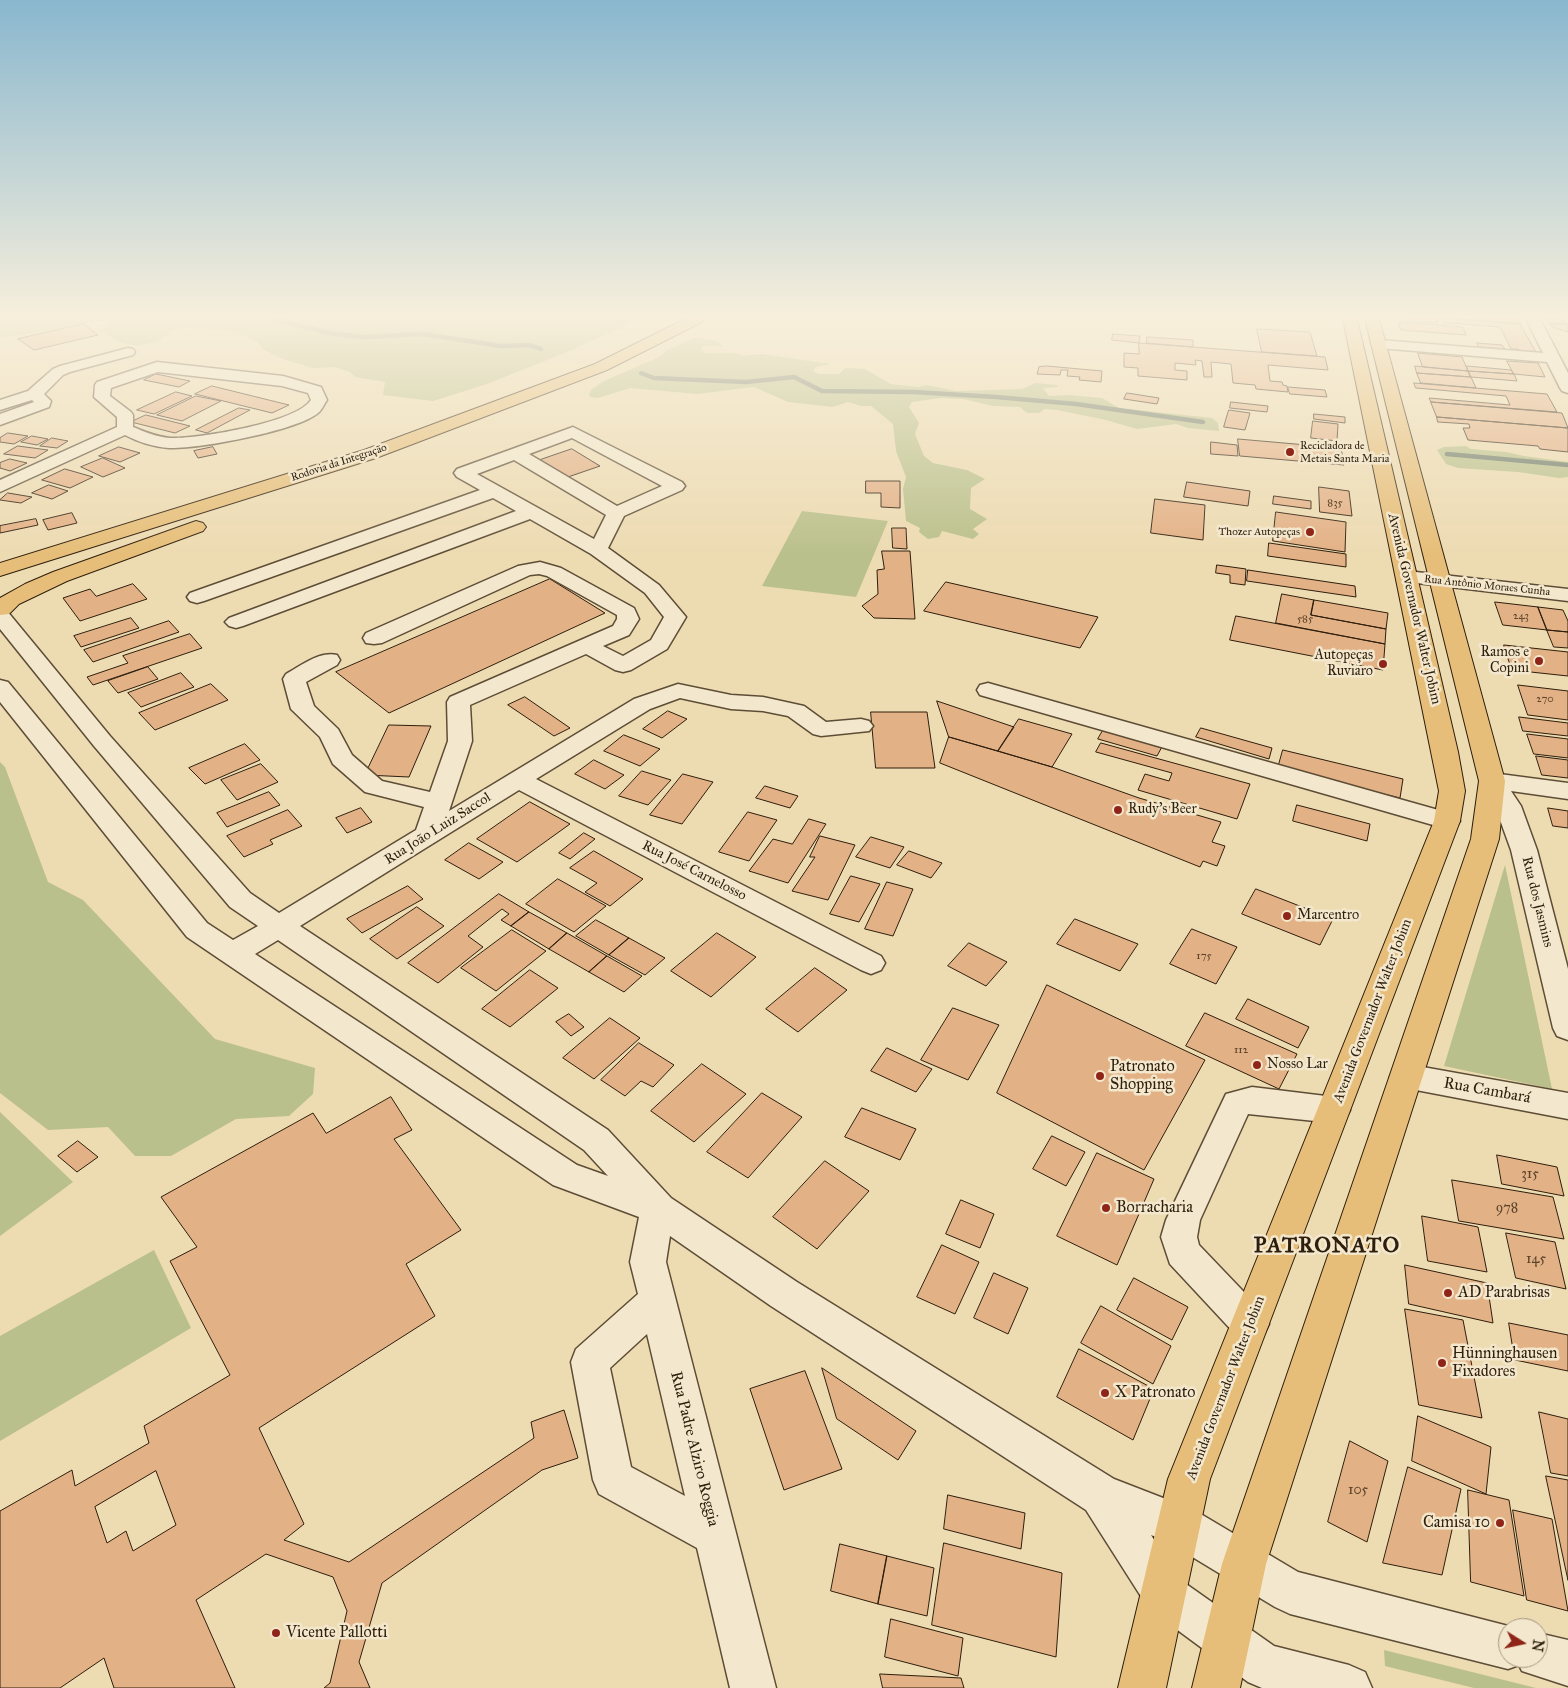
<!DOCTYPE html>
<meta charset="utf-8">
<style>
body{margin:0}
#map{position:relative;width:1568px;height:1688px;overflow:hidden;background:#eddbb2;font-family:"IM FELL Great Primer",serif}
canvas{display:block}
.north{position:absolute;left:1498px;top:1618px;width:50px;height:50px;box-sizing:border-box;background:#f3e8cd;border:1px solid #a49780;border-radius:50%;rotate:100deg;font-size:14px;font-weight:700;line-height:20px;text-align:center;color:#2e1e0c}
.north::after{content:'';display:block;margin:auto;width:18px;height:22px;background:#8f2418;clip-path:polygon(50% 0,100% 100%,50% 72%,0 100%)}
</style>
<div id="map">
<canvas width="1568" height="1688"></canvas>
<div class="north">N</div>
</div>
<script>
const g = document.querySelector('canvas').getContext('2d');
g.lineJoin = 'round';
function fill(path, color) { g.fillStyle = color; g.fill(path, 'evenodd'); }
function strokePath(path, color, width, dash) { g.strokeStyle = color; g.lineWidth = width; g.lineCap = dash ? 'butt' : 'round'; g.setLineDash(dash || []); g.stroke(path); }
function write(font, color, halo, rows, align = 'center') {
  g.font = font + ' "IM FELL Great Primer",serif'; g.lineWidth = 5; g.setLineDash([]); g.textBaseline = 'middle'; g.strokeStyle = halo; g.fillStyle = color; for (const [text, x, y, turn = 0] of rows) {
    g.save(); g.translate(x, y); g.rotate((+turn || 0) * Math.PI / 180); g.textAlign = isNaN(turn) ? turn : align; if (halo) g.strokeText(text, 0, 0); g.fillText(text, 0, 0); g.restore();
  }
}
fill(new Path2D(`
 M0,319H639L572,350L487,384L433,401L383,395L385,382L355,377L350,372L335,367L313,368L283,359L264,350L258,343L247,336L223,329L180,328L168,333L159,341L136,346L118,342L102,331L109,321C72,322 37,336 0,337Z
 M696,337L717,341L723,346H703L701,350L706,353H736L743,356L761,354L831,364L816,367L813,371L819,374H839L845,368L865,369L891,384L918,387L927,385L956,391L1022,389L1035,383L1057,385L1058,387L1043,388L1049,396L1069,395L1102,398L1119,408L1212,418L1218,423L1219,431L1188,428L1176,424L1137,429L1106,420L1057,410L1045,409L1039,413H1027L1020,407L993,406L963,399L940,398L912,402L909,407L919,423L915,434L924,456L933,463L967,470L985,479L971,488L970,509L987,519L973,529L979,534L973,539L942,531L939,537L928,539L919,532L920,528L906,521L903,489L906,477L896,451L893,424L871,406H861L848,402L833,407L788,402L754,387L697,394L630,388L598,398L590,397L589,394L592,389L606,380L659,357L667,350Z
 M1466,446L1471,449L1506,452L1524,456L1568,462V477L1559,478L1518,472L1458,468L1446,464L1437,450L1444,447Z
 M802,511L888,521L856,597L762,586Z
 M0,762L5,767L48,882L83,900L215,1039L315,1068L313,1094L289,1116L236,1119L171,1156H135L108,1127L48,1130L0,1093Z
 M1505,865L1552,1089L1444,1066Z
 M0,1112L73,1182L0,1236Z
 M154,1250L191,1328L0,1441V1336Z
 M1384,1650L1536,1688H1474L1385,1666Z`), '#bac08b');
strokePath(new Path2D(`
 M273,319L329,333L363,337L423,334L501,346L529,345L541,349
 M641,373L654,378L746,382L794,377L822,391L914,392L996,397L1076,404L1203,422
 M1447,454L1568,465`), '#6f7c6a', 4.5);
const building = new Path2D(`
 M1406,319H1437L1438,323L1407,321Z
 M1442,319H1457L1460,324L1444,323Z
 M1457,319L1520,324L1537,354L1520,353L1518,349H1511L1500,327L1460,324Z
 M1477,319H1519L1521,324L1478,320Z
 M1546,319H1560L1568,324H1550Z
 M1399,322L1463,327L1466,335L1401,330Z
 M84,324L98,335L34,350L18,339Z
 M1550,324H1568V332L1552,327Z
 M1257,329L1310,332L1317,356L1262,352Z
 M1113,334L1140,336L1139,343L1112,340Z
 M1147,337L1193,340V347L1147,343Z
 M1139,343L1325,357L1328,370L1268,365L1270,381L1282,382L1283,385L1287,386L1288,392L1256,389L1255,385L1233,383L1231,364L1211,362L1212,377H1204L1202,361L1195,360L1196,365L1175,363V370L1187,371V380L1138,376V368L1124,367V353L1139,354Z
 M1477,343L1502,345L1505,349L1479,347Z
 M1418,353L1462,357L1468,371L1423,367Z
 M1507,361L1538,363L1545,377L1514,374Z
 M1047,366L1102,371L1101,382L1079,380L1080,377L1067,376L1068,370H1061L1060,375L1037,374L1039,367Z
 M1415,366L1468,371L1471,377L1417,373Z
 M1467,366L1511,370L1514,374L1468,371Z
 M1468,371L1514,374L1517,381L1471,377Z
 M1417,373L1471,377L1476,388L1421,383Z
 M156,374L190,381L179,387L144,380Z
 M1414,383L1547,394L1557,412L1431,402L1429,398L1510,405L1506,396L1416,388Z
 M212,386L289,405L272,413L195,394Z
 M1288,387L1325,390L1327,397L1290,394Z
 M176,392L192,396L154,414L137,410Z
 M1127,393L1159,398L1157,404L1124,399Z
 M196,396L221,401L182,421L157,415Z
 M1231,402L1268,406L1267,412L1230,408Z
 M1431,402L1562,413L1568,428L1437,417Z
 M239,408L250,410L207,433L196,430Z
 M1229,410L1250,413L1245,430L1224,427Z
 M1314,414L1345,417V423L1314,419Z
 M146,415L190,426L175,433L131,422Z
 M1437,417L1568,428V452L1540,449L1538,446L1468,440L1463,428H1470L1469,424L1438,422Z
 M1313,421L1338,424L1337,441L1311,438Z
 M8,433L28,436L14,444L0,442V438Z
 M32,436L48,439L37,445L21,442Z
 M52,438L68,441L57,448L40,446Z
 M1238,439L1341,448L1344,465L1240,456Z
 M1211,442L1237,445L1238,456L1211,454Z
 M18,446L48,450L35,458L4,454Z
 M119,447L140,453L120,462L99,456Z
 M213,447L217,454L198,458L194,451Z
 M572,449L600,466L568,477L540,460Z
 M103,458L125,468L103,477L81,467Z
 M10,459L27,463L10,471L0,468V463Z
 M65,469L93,477L70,488L42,480Z
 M866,481H900V508L881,507V493H866Z
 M1187,482L1250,491L1248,506L1184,497Z
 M49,485L68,491L52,499L32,493Z
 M1319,487L1349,491L1352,516L1320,512Z
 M8,493L32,497L21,503L0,500Z
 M1274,496L1311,501V509L1273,504Z
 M1155,499L1205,505L1203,540L1151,533Z
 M1276,512L1346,522L1345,552L1273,541Z
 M72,513L77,523L48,530L43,520Z
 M36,519L38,525L0,533V526Z
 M892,528H906L907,549L893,548Z
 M1269,543L1346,554V567L1268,556Z
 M882,551H910L915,619L874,618L862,606L878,594L877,570L884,569Z
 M1217,565L1246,569L1245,585L1230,583V575L1216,573Z
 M1248,570L1355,586L1356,597L1247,581Z
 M550,579L605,613L389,713L336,672Z
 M946,582L1098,617L1080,648L924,611Z
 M133,584L147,599L80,621L63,598L90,589L96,596Z
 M1282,594L1314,600L1311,615L1386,629L1385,644L1276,623Z
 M1314,600L1388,613L1386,629L1311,615Z
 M1495,602L1538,607L1547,630L1503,625Z
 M1538,607L1563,610L1568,621V632L1547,630Z
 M1236,616L1385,644L1383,670L1230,640Z
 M131,618L139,628L81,647L74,636Z
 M169,621L179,632L93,662L84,650Z
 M1547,630L1568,632V648L1554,647Z
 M190,634L202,648L93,685L87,677L128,663L123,656Z
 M1504,645L1568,652V676L1512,670Z
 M148,667L158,679L118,693L108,681Z
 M181,673L194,687L141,707L128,693Z
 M211,684L228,700L155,730L139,713Z
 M1518,685L1568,691V720L1528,715Z
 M525,697L570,728L554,736L508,705Z
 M937,701L1014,727L998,751L949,737Z
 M668,711L687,719L662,738L643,729Z
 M871,712H927L935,768H876Z
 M1519,717L1568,723V736L1523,731Z
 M1019,719L1072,734L1052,767L998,751Z
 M389,725L431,726L409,777L365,775Z
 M1105,727L1164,743L1157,756L1098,739Z
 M1201,728L1272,748L1269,759L1196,737Z
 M1527,734L1568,739V758L1534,754Z
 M624,735L660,749L640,766L604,751Z
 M949,737L1052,767L1139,798L1221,822L1212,842L1225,846L1217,866L1203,861L1200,867L940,763Z
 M1101,743L1250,784L1237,819L1138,790L1145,774L1169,781L1172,773L1096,752Z
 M245,744L260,760L205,784L189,768Z
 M1283,750L1403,779L1400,798L1278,768Z
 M1536,756L1568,760V778L1542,775Z
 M594,760L624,775L605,789L575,774Z
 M261,764L278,782L237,800L221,780Z
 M642,771L671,780L648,805L619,796Z
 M683,774L713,782L682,824L650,815Z
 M765,786L798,796L790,808L756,798Z
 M269,792L280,805L227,827L217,813Z
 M530,802L570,824L517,862L477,839Z
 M1297,805L1370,824L1367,841L1293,821Z
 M361,808L372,822L347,833L336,818Z
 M1548,808L1568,811V828L1553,826Z
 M288,810L302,826L270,840L273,844L244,857L227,836Z
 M748,812L777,820L749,861L719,852Z
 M809,819L826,824L788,883L749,871L773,839L792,844Z
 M584,833L595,839L570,859L559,853Z
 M820,836L855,845L828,900L792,891L815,857H810Z
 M871,837L904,847L890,868L856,857Z
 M469,843L503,862L479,879L445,860Z
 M594,851L643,879L610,906L585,892L597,883L570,868Z
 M909,851L942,863L931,878L897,865Z
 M851,876L880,884L859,922L830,914Z
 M558,879L606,906L574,932L526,904Z
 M887,882L913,889L893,936L865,929Z
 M408,886L423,899L362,933L347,919Z
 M1256,889L1333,919L1320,945L1242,914Z
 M499,894L529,912L511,926L501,920L509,914L502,909L468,936L483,947L438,983L408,963Z
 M417,907L444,926L397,959L370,939Z
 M529,912L567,933L549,949L511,926Z
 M1075,919L1138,944L1120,971L1057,944Z
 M596,920L629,938L609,955L576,936Z
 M1192,929L1237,947L1216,984L1170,964Z
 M512,930L546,951L496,991L461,968Z
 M567,933L607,956L589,972L549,949Z
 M717,933L756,957L711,997L671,971Z
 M629,938L665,958L645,975L609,955Z
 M969,943L1007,962L986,986L948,966Z
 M607,956L642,976L624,992L589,972Z
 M815,968L847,990L798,1032L766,1009Z
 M530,970L558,988L510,1027L482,1009Z
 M1047,985L1205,1060L1144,1170L997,1093Z
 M1248,999L1309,1027L1298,1048L1236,1019Z
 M953,1008L999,1025L968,1080L921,1060Z
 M1205,1013L1297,1054L1279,1089L1186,1046Z
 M569,1014L584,1027L571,1036L556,1022Z
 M610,1018L640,1038L594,1079L563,1058Z
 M639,1043L674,1065L653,1087L641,1081L625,1096L601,1080Z
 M887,1048L932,1069L916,1092L871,1071Z
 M702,1064L746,1094L694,1142L651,1111Z
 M762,1093L802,1117L748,1178L707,1152Z
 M391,1097L412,1130L394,1139L461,1230L406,1264L435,1316L259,1428L304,1524L284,1540L349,1562L534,1438L531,1422L564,1410L578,1458L542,1470L382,1583L359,1662L370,1688H324L330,1683L347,1611L333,1577L266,1554L196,1600L235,1688H114L104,1658L60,1688H0V1511L72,1470L75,1486L149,1443L144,1426L230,1375L170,1261L197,1247L161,1197L313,1113L326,1133ZM156,1471L176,1525L133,1551L126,1531L107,1543L95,1507Z
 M862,1108L916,1129L900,1160L845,1137Z
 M1052,1136L1085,1152L1066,1186L1033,1169Z
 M78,1141L98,1157L77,1172L58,1156Z
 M1097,1153L1154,1179L1117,1265L1057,1236Z
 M1497,1155L1557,1167L1564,1196L1502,1184Z
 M825,1161L869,1191L817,1249L773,1217Z
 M1452,1180L1553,1197L1564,1239L1459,1221Z
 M961,1200L994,1214L980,1248L946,1234Z
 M1422,1216L1478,1227L1487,1272L1428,1261Z
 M1506,1233L1555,1242L1566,1289L1516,1278Z
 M942,1245L979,1262L955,1314L917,1297Z
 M1405,1265L1487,1283L1493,1323L1409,1304Z
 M994,1273L1028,1288L1008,1334L974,1318Z
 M1134,1278L1188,1307L1172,1340L1117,1310Z
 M1101,1306L1171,1346L1153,1384L1081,1343Z
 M1405,1309L1463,1320L1482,1418L1419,1405Z
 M1509,1323L1568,1335V1371L1515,1360Z
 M1079,1349L1154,1389L1133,1440L1057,1397Z
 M822,1368L916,1431L898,1460L837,1419Z
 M805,1371L842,1469L784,1490L750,1389Z
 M1539,1412L1568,1419V1476L1551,1473Z
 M1418,1416L1491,1447L1486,1494L1412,1461Z
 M1350,1441L1388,1461L1367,1542L1328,1522Z
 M1408,1467L1461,1489L1442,1575L1383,1563Z
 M1546,1476L1568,1480V1580Z
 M1468,1490L1509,1500L1524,1596L1471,1582Z
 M948,1495L1025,1513L1021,1549L944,1529Z
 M1513,1510L1552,1519L1568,1611L1527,1600Z
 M944,1543L1062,1573L1056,1657L932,1625Z
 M840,1544L887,1556L878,1604L831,1591Z
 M887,1556L934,1568L927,1616L878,1604Z
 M891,1619L963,1638L958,1676L885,1657Z
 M880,1674L961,1678L964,1688H883Z`);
fill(building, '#e3b186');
strokePath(building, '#2e1e0c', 1);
const minor = new Path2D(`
 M1526,319H1540L1568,373V393L1562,391L1560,388L1547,362L1379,348L1374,347L1372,344L1374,341L1379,340L1543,353Z
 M128,348L133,349L135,352L133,355L70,372L63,375L44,394L51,401L49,407L0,425V414L34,402L32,400L0,410V400L28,391L53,369L60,366Z
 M157,362L283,376L321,387L327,400C324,404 322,410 318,413C296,431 199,449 169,448C154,447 138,442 125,435L0,492V480L117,427V417L94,397L95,385L97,382ZM158,372L282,386L308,393L311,400C296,423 197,439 170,438C157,437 145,432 133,427V415L131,412L110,396L111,388Z
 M573,427L682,482L685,486L682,490L624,516L608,548L659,585L686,617L667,649L631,670L623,672L615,670L586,654L470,705L472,741L449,811L634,699L678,684L731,695L763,697L804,706L826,722L861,719L869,721L873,726L869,731L821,736L813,734L788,716L763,711L731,709L680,698L650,709L536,779L881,956L885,963L881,970L871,974L861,970L519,790L300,926L608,1130L671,1198L797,1282L1114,1479L1194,1510L1298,1572L1516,1628H1508V1658H1538V1633L1568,1640V1686L1522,1671L1519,1665L1508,1669L1290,1614L1275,1607L1166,1541L1151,1535L1179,1579L1274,1646L1349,1665L1365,1672L1372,1688H1262L1248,1682L1149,1609L1086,1510L771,1306L670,1236L666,1262L776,1688H730L697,1548L599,1494L593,1480L571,1362L576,1349L638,1294L630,1262L639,1217L553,1185L187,937L0,702V680L8,682L207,923L233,940L258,926L230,907L94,746L0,629V609L7,611L110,736L250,893L279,913L416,830L424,807L365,792L333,764L320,737L291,709L283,679L286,674C301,666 319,651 337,655L340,660L337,665L306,682L314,706L338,729L352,755L382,781L430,792L448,741L447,702L450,697L613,626L617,619V615L547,576L539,574L530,575L382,643L374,644L366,643L363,638L366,633L518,566L540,562L561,568L634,608L639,619L629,635L603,646L623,656L651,640L664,617L645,593L591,554L530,519L243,626L236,628L229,626L225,622L229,618L516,511L493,498L204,601L197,603L190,601L187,597L190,593L480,490L457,477L454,473L457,469ZM572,438L662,486L617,506L529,454ZM514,460L606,515L594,539L477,474ZM278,940L584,1150L608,1176L577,1165L255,954ZM647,1334L685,1496L631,1467L610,1368Z
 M1407,571L1568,589V601L1400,581L1397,577L1400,573Z
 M988,683L1456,815L1460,821L1456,827L1447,829L980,695L977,690L980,685Z
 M1492,773L1568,783V799L1511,791L1521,806L1537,850L1568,969V1040L1557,1036L1553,1028L1511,850L1495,806L1480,781L1483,776Z
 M1406,1064L1568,1093V1119L1395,1086L1390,1077L1395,1068Z
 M1252,1087L1334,1097L1345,1101L1350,1110L1345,1119L1334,1123L1248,1114L1200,1220L1197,1237L1199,1245L1263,1312L1269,1324L1263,1336L1250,1341L1237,1336L1170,1264L1161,1237L1166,1220L1226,1094Z`);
const major = new Path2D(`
 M1343,319H1357L1458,752L1465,791L1460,821L1210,1479L1166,1688H1118L1168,1479L1434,821L1439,791Z
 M1365,319H1379L1505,781L1499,839L1266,1564L1240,1688H1192L1222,1564L1471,839L1479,781Z`);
const highway = new Path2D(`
 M685,319H704L702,322L607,370L376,458L0,576V563L364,450L595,364Z
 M196,521L203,523L206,527L203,531L67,581L19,604L9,614L0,615V598L25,584L53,572Z`);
strokePath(minor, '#5e4d36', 3);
strokePath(major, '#2e1e0c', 2);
strokePath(highway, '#2e1e0c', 2);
fill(minor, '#f3e8cd');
fill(major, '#e6be79');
fill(highway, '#e6be79');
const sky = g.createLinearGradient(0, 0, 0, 555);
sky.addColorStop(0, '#89b7ce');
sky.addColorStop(0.57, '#f7efdc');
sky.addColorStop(1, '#f7efdc00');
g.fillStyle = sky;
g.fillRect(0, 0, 1568, 555);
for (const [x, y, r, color] of [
 [1290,452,5,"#8f2418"],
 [1310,532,5,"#8f2418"],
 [1539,661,5,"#8f2418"],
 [1383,664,5,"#8f2418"],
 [1118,810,5,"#8f2418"],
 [1287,916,5,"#8f2418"],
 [1257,1065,5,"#8f2418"],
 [1100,1076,5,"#8f2418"],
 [1106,1208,5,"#8f2418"],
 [1448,1293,5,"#8f2418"],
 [1442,1363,5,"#8f2418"],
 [1105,1393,5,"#8f2418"],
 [1500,1523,5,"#8f2418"],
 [276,1633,5,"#8f2418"]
]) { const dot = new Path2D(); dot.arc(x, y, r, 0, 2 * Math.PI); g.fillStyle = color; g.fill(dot); strokePath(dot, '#f3e8cd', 2); }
write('11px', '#2e1e0c', '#f3e8cd', [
 ["Recicladora de",1300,446],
 ["Metais Santa Maria",1300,459],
 ["Thozer Autopeças",1300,532,"right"]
], 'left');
write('11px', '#2e1e0c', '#f3e8cd', [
 ["Rodovia da Integração",339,463,-18],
 ["Rua Antônio Moraes Cunha",1487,586,6]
]);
write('11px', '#5b432a', null, [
 ["835",1335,503],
 ["243",1521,616],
 ["585",1305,619],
 ["270",1545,699],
 ["175",1204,956],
 ["112",1241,1050]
]);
write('14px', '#2e1e0c', '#f3e8cd', [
 ["Avenida Governador Walter Jobim",1414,609,77],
 ["Rua João Luiz Saccol",438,829,-32],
 ["Rua José Carnelosso",694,871,27],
 ["Rua dos Jasmins",1537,902,76],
 ["Avenida Governador Walter Jobim",1373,1011,-69],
 ["Avenida Governador Walter Jobim",1226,1388,-69]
]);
write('14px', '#2e1e0c', '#f3e8cd', [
 ["Ramos e",1529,653,"right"],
 ["Copini",1529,669,"right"],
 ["Autopeças",1373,656,"right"],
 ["Ruviaro",1373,672,"right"],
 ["Rudy's Beer",1128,810],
 ["Marcentro",1297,916],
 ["Nosso Lar",1267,1065]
], 'left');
write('14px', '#5b432a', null, [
 ["315",1530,1175],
 ["978",1507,1209],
 ["145",1536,1260],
 ["105",1358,1491]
]);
write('16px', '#2e1e0c', '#f3e8cd', [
 ["Patronato",1110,1067],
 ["Shopping",1110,1085],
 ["Borracharia",1116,1208],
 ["AD Parabrisas",1458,1293],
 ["Hünninghausen",1452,1354],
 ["Fixadores",1452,1372],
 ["X Patronato",1115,1393],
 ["Camisa 10",1490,1523,"right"],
 ["Vicente Pallotti",286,1633]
], 'left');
write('16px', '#2e1e0c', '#f3e8cd', [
 ["Rua Cambará",1487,1091,10],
 ["Rua Padre Alziro Roggia",694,1449,76]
]);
g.letterSpacing = '1px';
write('bold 22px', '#2e1e0c', '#f3e8cd', [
 ["PATRONATO",1327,1247]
]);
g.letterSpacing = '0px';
</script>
